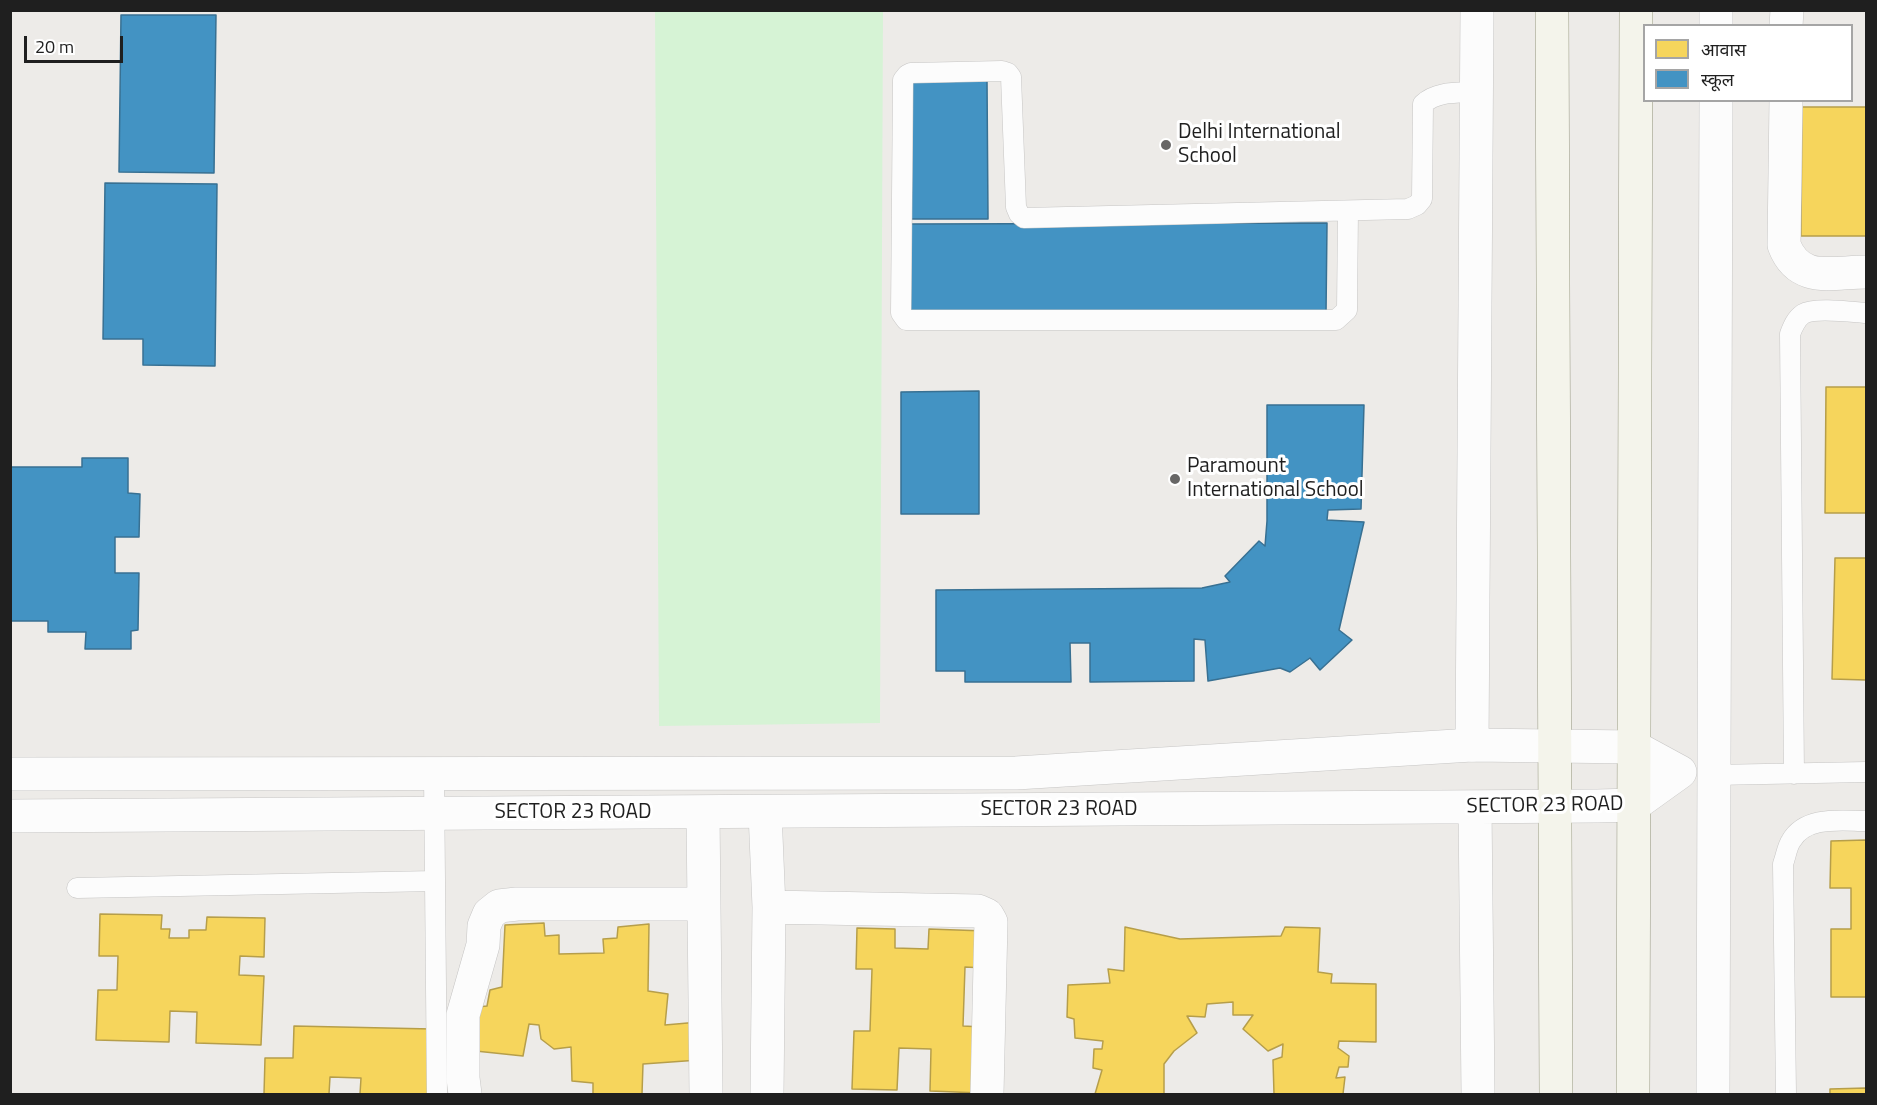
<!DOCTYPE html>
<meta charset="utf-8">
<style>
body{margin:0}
#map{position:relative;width:1877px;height:1105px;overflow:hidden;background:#edebe8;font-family:"Titillium Web","Noto Sans Devanagari",sans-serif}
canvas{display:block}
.frame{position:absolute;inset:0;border:12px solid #1f1f1f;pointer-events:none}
.legend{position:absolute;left:1643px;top:24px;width:210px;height:78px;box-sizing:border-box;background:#fff;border:2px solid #a5a5a5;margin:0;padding:8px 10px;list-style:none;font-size:18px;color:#1f1f1f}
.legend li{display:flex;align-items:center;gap:12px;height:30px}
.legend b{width:30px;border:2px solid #a5a5a5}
.scale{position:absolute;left:24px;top:36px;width:99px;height:27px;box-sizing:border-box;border:3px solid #1f1f1f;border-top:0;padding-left:8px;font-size:18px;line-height:21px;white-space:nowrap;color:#1f1f1f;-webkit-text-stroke:4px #fff;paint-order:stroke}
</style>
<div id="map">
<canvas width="1877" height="1105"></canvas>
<div class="frame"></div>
<ul class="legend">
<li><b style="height:16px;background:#f6d55c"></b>आवास</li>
<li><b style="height:16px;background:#4393c3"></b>स्कूल</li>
</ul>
<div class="scale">20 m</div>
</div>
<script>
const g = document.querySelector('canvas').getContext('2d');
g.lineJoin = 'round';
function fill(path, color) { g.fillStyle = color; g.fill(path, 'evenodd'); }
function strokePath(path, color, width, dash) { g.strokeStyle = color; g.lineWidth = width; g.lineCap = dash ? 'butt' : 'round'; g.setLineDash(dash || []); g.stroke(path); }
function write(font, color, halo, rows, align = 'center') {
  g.font = font + ' "Titillium Web",sans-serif'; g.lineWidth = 6; g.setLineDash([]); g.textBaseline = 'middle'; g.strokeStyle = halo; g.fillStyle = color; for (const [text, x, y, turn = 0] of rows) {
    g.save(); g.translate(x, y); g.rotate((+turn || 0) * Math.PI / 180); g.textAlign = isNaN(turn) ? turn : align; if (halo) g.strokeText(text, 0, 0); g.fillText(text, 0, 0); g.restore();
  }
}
fill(new Path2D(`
 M655,11H883L880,723L659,726Z`), '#d6f3d5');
const homes = new Path2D(`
 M1802,107H1866V236H1801Z
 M1826,387H1866V513H1825Z
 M1835,558H1866V680L1832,679Z
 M1866,840V997H1831V929H1851V888H1830L1831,841Z
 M100,914L162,915L161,929H170L169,938H189V930H206L207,917L265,918L264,957L240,956L239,975L264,976L261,1045L196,1043L197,1012L170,1011L169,1042L96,1040L98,990H117L118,956H99Z
 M544,923L545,936L559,935V954L604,953L603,939L617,938L618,927L649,924L648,991L668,994L665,1025L699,1022V1060L643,1064L642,1094H593V1083L572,1081L571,1047L554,1049L541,1039L539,1025L529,1024L523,1056L466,1050L478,1007L487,1006L490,990L502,987L505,925Z
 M1125,927L1180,939L1281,936L1285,927L1320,928L1318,972L1332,974L1331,983L1376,984V1042L1339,1041L1338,1048L1349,1056L1348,1067H1339L1336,1078L1345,1077L1343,1094H1274L1273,1060L1282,1057L1283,1044L1268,1051L1243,1029L1253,1015H1233V1002L1207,1004L1205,1017L1187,1016L1197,1033L1174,1051L1164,1064V1094H1095L1102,1070L1093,1068L1094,1049H1102L1103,1041L1075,1038L1074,1019L1067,1017L1068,985L1110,983L1108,969L1124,971Z
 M857,928L895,929V948L928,949L929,929L985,931L984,968L965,967L963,1026L982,1027L980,1093L930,1091L931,1049L899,1048L897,1090L852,1089L854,1031H870L872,969H856Z
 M294,1026L432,1029L430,1094H360L361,1078L330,1077L329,1094H264L265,1058H293Z
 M1866,1088V1094H1830V1089Z`);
fill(homes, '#f6d55c');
strokePath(homes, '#b69e4a', 1.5);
const schools = new Path2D(`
 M121,15H216L214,173L119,172Z
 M909,80H987L988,219H910Z
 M105,183L217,184L215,366L143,365V339H103Z
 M1327,223L1326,314L907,315V224Z
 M979,391V514H901V392Z
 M1267,405H1364L1361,509L1328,510L1327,520L1364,522L1339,630L1352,640L1320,670L1310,658L1290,672L1280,668L1208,681L1205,640L1194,639V681L1090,682V643H1070L1071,682H965V671H936V590L1202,588L1230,582L1225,576L1259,541L1265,546L1267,521Z
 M82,458H128V493L140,494L139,537H115V573H139L138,630L131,631V649H85L86,632H48V621H10V467H82Z`);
fill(schools, '#4393c3');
strokePath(schools, '#387092', 1.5);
const service = new Path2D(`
 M1348,211L1347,310L1336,320H906L901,313L903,80L907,75L911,73L1002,71L1008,73L1011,77L1016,207L1019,214L1024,218L1408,209L1417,205L1422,199L1423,104C1437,91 1457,93 1476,92
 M434,774L437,1094
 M1794,774L1790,334C1793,326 1796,319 1803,314C1815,307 1852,312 1866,313
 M1714,775L1866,772
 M77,888L435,881
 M1786,1094L1783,864C1786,856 1787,847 1791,841C1806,815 1842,821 1866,821`);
const minor = new Path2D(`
 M1786,26L1787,10
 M1786,100L1784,245C1799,284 1832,272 1866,272
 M1472,745L1477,10
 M765,812L769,907L767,1094
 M703,813L706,1094
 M769,907L978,911L987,915L991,922L987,1094
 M465,1094L463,1078V1015L483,945L484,926L489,914L499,906L517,904H704`);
const tertiary = new Path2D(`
 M1716,26V10
 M10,774L1016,773L1472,745L1634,747L1680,772L1634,805L1597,806L10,816
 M1475,807L1478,1094
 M1713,1094L1716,100`);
const secondary = new Path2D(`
 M1552,10L1556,1094
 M1633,1094L1636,10`);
strokePath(service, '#c6c5c4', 21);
strokePath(minor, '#c6c5c4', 34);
strokePath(tertiary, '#c6c5c4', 34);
strokePath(secondary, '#969780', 34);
strokePath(service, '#fcfcfc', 20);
strokePath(minor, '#fcfcfc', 33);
strokePath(tertiary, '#fcfcfc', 33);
strokePath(secondary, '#f4f4eb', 33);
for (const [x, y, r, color] of [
 [1166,145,6,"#676665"],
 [1175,479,6,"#676665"]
]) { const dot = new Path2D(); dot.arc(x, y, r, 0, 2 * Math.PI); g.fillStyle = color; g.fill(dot); strokePath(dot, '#fff', 2); }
write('21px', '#1f1f1f', '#fff', [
 ["Delhi International",1178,133],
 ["School",1178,157],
 ["Paramount",1187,467],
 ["International School",1187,491]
], 'left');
write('21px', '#1f1f1f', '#fff', [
 ["SECTOR 23 ROAD",1545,806,-1],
 ["SECTOR 23 ROAD",1059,810],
 ["SECTOR 23 ROAD",573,813]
]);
</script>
